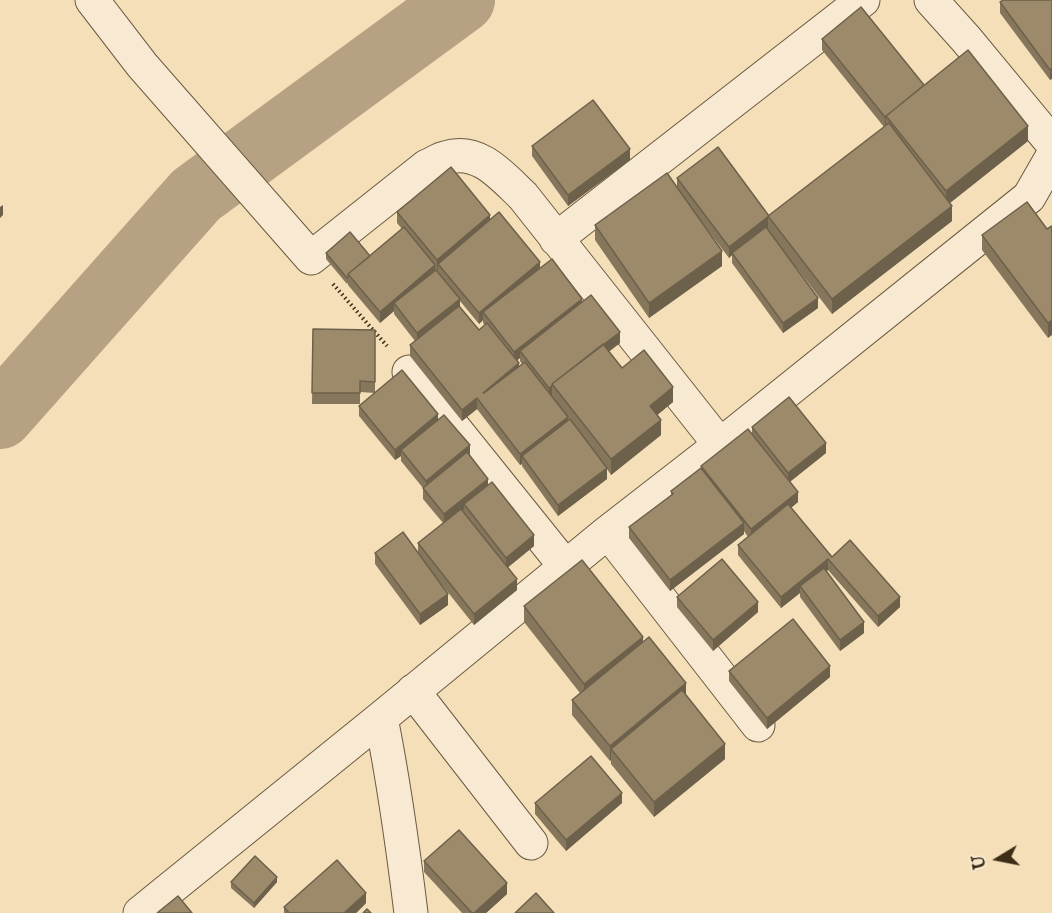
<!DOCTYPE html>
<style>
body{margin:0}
#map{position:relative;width:1052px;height:913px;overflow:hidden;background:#f4dfb9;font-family:"IM FELL English",serif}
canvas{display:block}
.north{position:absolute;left:968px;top:829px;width:60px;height:60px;-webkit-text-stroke:4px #f8ead2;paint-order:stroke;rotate:260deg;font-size:16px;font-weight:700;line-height:24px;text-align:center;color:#3d2d17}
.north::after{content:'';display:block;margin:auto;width:21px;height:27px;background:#3d2d17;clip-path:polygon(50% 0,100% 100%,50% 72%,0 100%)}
</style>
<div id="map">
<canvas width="1052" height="913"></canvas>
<div class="north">U</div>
</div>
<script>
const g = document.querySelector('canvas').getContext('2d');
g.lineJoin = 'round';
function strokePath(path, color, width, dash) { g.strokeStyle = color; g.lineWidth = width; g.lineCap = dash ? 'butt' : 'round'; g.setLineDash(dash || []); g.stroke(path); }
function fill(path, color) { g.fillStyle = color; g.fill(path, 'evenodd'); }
strokePath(new Path2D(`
 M0,416L196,195L462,0`), '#b6a282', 66);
const minor = new Path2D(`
 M92,0L142,65L311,258L427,166C433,164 439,159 445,158C478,147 501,175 523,196L720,445
 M931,0L966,39L1052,143
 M556,239L863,0
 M409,372L565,566
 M608,532L758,725
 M413,691L531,843
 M381,718C394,783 403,848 411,913
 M140,913L381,718L608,532L720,445L1029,197L1052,157`);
strokePath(minor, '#6b5a40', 35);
strokePath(new Path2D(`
 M333,284L387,346`), '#3d2d17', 4, [1.5, 3]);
strokePath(minor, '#f8ead2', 33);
fill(new Path2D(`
 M1052,0L1050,80L1000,13V2Z
 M822,39L924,85L1028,141L950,203L952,221L832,314L796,267L818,308L783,333L732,263V255L729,258L698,217L722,266L649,318L595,240V225L677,186V178L769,216L884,127L822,50Z
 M532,146L630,160L568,206L532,156Z
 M397,212L490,220L540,268L582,301L620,343L609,351L622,368L673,402L657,415L661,435L611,475L607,469V479L558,516L522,466V464L520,465L477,409L462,421L410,356V345L415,341L394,314V311L380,323L348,285V283L347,284L326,259V253L370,256L402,229L397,223ZM460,301L479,324L483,320V323L485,325L479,330L460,307ZM520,358V361L522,364L519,366L517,360Z
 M1052,226L1048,338L982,250V235L1047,229Z
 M313,329L375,330V393L360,392V404H312Z
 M359,406L438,420L470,455L488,485L534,546L508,567L517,590L474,625L431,571L448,605L420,625L375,564V553H418V543L443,523L423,499V488L401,461V456L395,460L359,416Z
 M752,427L826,453L790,482L798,502L791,508L832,557L900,607L878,627L828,570L826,571L864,633L840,651L800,597V593L781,608L738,555V545L748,537L744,531V534L670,591L629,538V527L671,495V491L701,468V466L752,434Z
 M677,597L758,612L713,651L677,607Z
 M524,606L643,642L686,696L725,759L654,817L611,764V760L610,761L572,715V700L580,693L524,622Z
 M729,671L830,677L767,729L729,681Z
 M535,803H622L566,851L535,814Z
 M424,861L507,894L486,913H462L424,872Z
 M231,882H277L254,908L231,888Z
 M366,903L356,913H284V907Z`), '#86775c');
fill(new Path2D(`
 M1052,68V79L1050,80V70Z
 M886,116V127L885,128V117Z
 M1028,126V141L946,206V191Z
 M630,149V160L568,206V195Z
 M3,205V215L0,218V207Z
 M952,206V221L832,314V299Z
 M490,215V225L438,264V269L437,270V260Z
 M768,216V227L733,254L732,253V255L729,258V247Z
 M722,251V266L649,318V303Z
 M540,262V272L483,312V320L479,324V313Z
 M435,265V276L394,303V311L380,323V312Z
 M818,298V308L783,333V323Z
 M460,299V309L417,344V333Z
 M582,299V309L520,351V358L514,363V352Z
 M1052,320V335L1048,338V323Z
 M620,332V343L558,392L553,385Z
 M519,363V374L483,403V393Z
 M552,386V397L549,399V388Z
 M673,387V402L650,421V406Z
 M477,398V409L462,421V410Z
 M438,414V425L401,450V456L395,460V450Z
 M568,417V427L522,456V464L520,465V454Z
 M661,420V435L611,475V459Z
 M826,443V453L788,483V473Z
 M470,445V456L426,492V481Z
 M607,468V479L558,516V505Z
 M488,479V489L464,504V509L444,525V514Z
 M798,492V502L751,540V529Z
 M744,523V534L670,591V580Z
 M534,535V546L506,569V558Z
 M828,559V570L803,590L800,586V593L781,608V597Z
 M517,579V590L474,625V614Z
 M448,594V605L420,625V614Z
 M900,597V607L878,627V616Z
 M758,602V612L713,651V640Z
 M864,622V633L840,651V640Z
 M643,637V652L584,699V684Z
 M830,666V677L767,729V718Z
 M686,683V698L611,749V760L610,761V746Z
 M725,744V759L654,817V802Z
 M622,793V803L566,851V840Z
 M277,877V882L254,908V903Z
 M507,883V894L486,913H474Z
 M366,893V903L356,913H344Z`), '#6d614b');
const building = new Path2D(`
 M1003,0H1052V68L1050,70L1000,2Z
 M861,7L924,85L885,117L822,39Z
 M968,50L1028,126L946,191L886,116Z
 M593,100L630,149L568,195L532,146Z
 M889,123L952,206L832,299L768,216Z
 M718,147L769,216L729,247L677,178Z
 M451,167L490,215L437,260L397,212Z
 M667,173L722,251L649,303L595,225Z
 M1027,202L1047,229L1052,226V320L1048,323L982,235Z
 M499,212L540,262L479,313L438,264Z
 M404,227L435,265L380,312L348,274Z
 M766,227L818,298L783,323L732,253Z
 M350,232L370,256L348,274V277L347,278L326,253Z
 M552,259L582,299L514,352L483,312Z
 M436,270L460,299L417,333L394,303Z
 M591,295L620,332L552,384V386L549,388L520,351Z
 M459,306L479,330L487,323L519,363L483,393H484L525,362L568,417L520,454L477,398L462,410L410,345Z
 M313,329L375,330V382L360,381V393H312Z
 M603,344L622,368L644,350L673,387L650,406L661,420L611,459L552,384Z
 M402,370L438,414L395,450L359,406Z
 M789,397L826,443L788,473L752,427Z
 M444,415L470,445L426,481L401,450Z
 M570,419L607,468L558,505L522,456Z
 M748,429L798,492L751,529L701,466Z
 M467,452L488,479L444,514L423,488Z
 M701,468L744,523L670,580L629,527L673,494L671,491Z
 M492,482L534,535L506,558L464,504Z
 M788,504L832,557L850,540L900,597L878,616L828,559L781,597L738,545Z
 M461,509L517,579L474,614L418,543Z
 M403,532L448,594L420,614L375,553Z
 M722,559L758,602L713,640L677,597Z
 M582,560L643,637L584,684L524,606Z
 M824,568L864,622L840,640L800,586Z
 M793,619L830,666L767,718L729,671Z
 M649,637L686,683L610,746L572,700Z
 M682,690L725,744L654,802L611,749Z
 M591,756L622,793L566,840L535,803Z
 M459,830L507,883L474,913H472L424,861Z
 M255,856L277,877L254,903L231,882Z
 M337,860L366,893L344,913H289L284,907Z
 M536,893L554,913H515Z
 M178,896L192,913H157Z
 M367,909L371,913H363Z`);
fill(building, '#9c8a6b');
strokePath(building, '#6d614b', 1.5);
</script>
